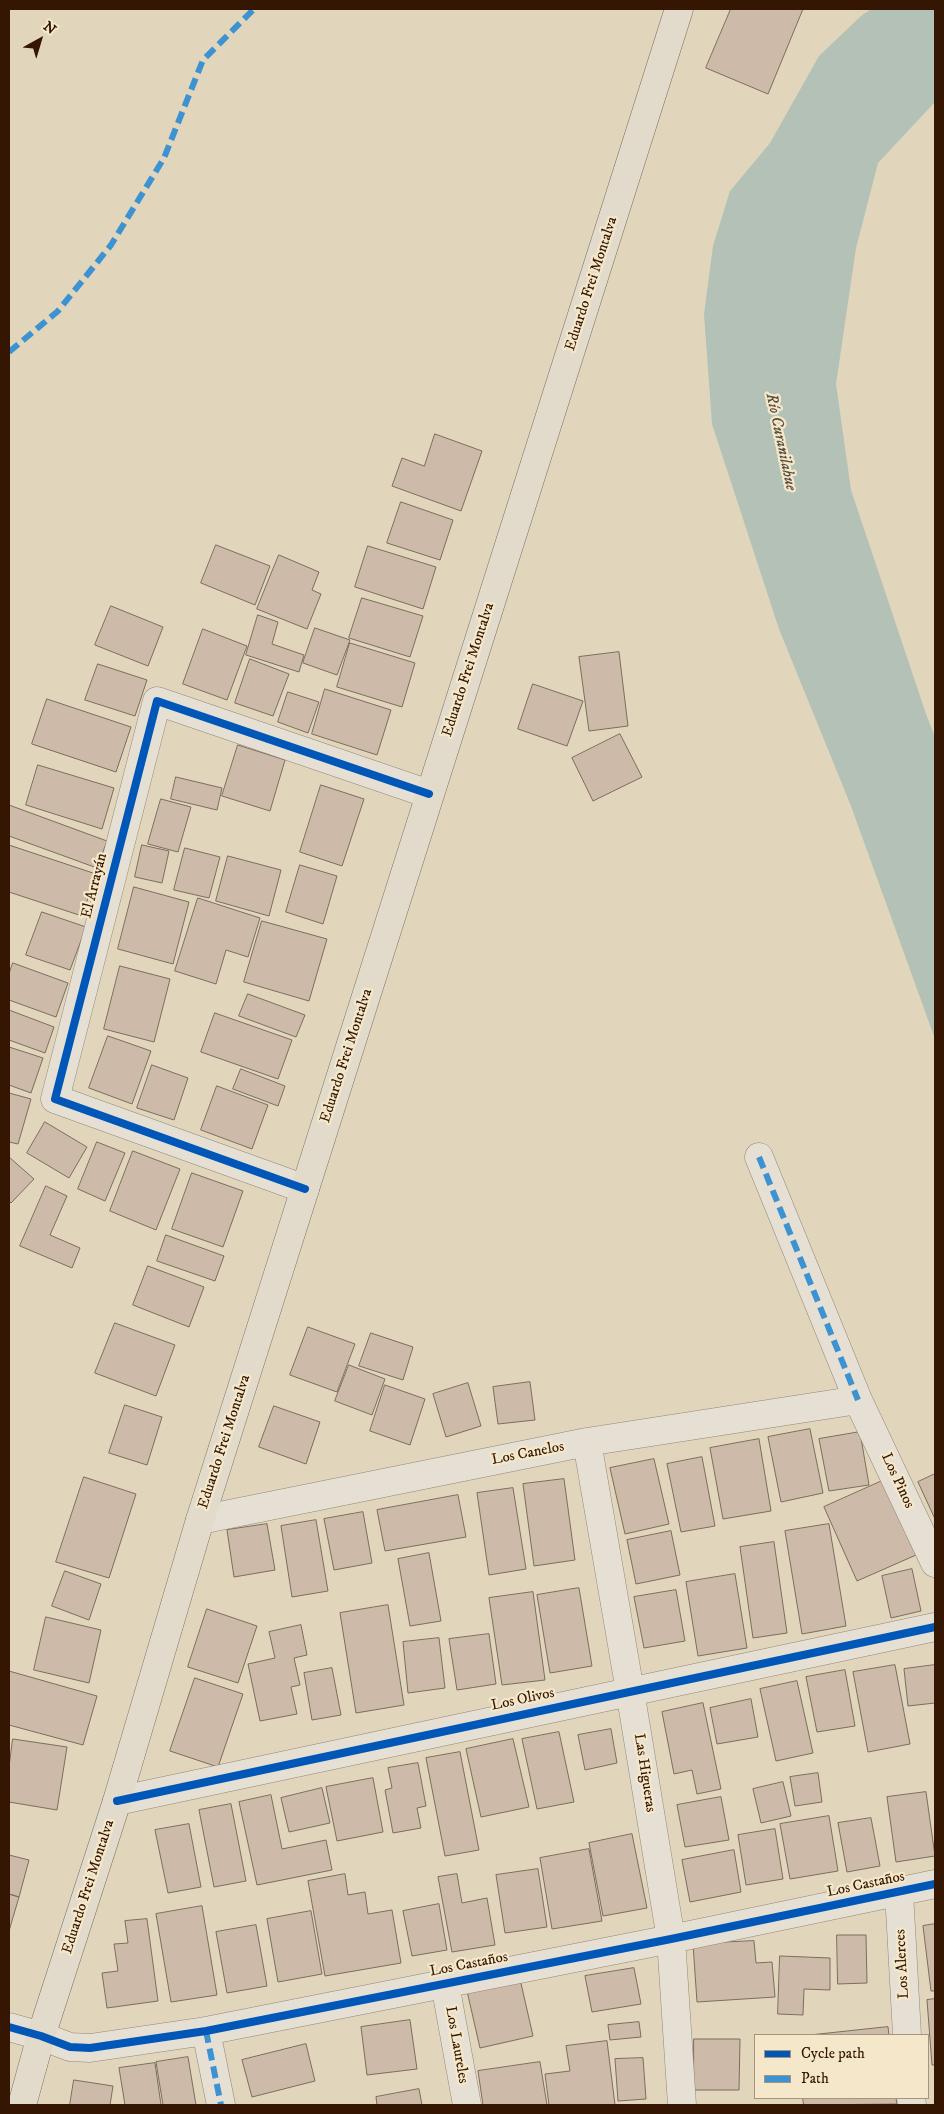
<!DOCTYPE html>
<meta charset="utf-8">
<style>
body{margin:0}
#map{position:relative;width:944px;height:2114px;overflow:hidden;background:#e1d5bc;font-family:"IM FELL DW Pica",serif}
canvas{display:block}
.frame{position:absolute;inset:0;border:10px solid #341602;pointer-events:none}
.legend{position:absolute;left:754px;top:2034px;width:175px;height:65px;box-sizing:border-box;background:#f5e8ca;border:1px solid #a8947a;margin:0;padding:6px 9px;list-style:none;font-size:15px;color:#341602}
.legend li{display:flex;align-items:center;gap:10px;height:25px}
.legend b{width:25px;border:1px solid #a8947a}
.north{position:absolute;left:15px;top:15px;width:50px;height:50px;-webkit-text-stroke:4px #f5e8ca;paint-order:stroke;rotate:39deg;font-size:14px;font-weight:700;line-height:20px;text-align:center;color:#341602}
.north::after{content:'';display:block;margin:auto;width:18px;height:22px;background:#341602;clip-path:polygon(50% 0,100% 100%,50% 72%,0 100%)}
</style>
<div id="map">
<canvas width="944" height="2114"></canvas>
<div class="frame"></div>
<ul class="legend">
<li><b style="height:6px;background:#0057b8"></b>Cycle path</li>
<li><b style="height:6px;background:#3d93d1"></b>Path</li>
</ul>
<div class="north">N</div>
</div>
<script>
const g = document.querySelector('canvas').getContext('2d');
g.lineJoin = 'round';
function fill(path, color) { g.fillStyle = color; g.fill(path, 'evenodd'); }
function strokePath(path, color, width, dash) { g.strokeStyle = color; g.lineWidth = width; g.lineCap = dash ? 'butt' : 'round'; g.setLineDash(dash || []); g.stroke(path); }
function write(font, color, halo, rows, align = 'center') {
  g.font = font + ' "IM FELL DW Pica",serif'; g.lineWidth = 4.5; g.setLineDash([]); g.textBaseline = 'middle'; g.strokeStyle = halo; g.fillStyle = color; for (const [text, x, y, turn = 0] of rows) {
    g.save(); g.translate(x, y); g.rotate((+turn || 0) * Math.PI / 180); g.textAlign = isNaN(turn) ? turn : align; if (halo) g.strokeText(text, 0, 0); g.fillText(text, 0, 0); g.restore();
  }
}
fill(new Path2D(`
 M871,9H935V102L878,163L856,248L836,384L851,490L926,714L935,737V1039L851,806L779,629L712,424L704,314L713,246L730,191L770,143L819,56L861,16Z`), '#b3c1b7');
const building = new Path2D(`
 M731,9H803L768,94L706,68Z
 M435,434L482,451L461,511L392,486L402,458L424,466Z
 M401,502L453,520L440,560L387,543Z
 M216,545L270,566L255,605L201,583Z
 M368,546L436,567L423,609L355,587Z
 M279,555L319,572L312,590L321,594L307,629L257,609Z
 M362,598L423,616L410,657L349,638Z
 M111,606L163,627L148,666L95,645Z
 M258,615L278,622L272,644L304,655L299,672L246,655Z
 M315,628L350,640L337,675L303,663Z
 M203,629L247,646L227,700L183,684Z
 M350,643L415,663L402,707L337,687Z
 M619,652L628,726L589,731L579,657Z
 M250,659L289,674L273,716L235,703Z
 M98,664L147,680L135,716L85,700Z
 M533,684L583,701L567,746L518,729Z
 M325,689L391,710L377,755L312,734Z
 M288,692L319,702L308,733L278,722Z
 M47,699L131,727L116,772L32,744Z
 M620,734L642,777L593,801L572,758Z
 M238,745L285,760L270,811L222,796Z
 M38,765L114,788L102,829L26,805Z
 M176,777L222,788L217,810L171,799Z
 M321,785L364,799L342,866L300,852Z
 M161,799L191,807L178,852L148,844Z
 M9,805L107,841L97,868L9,836Z
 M9,845L96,874L82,916L9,892Z
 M142,845L169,851L162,883L135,877Z
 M185,848L220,857L209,898L174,890Z
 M228,856L281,870L269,916L216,901Z
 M300,865L337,876L323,924L286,912Z
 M134,887L189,902L173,964L118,949Z
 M198,898L260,918L248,957L226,950L216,984L175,971Z
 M42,912L86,927L70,970L26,955Z
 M262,921L327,939L309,1001L244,982Z
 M13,963L68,983L56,1017L9,1000V974Z
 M120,966L170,979L154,1042L104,1029Z
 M248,994L305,1015L296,1037L239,1016Z
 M9,1010L54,1027L45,1053L9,1040Z
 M215,1013L292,1040L278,1079L201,1052Z
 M108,1036L151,1051L132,1104L89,1088Z
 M9,1047L43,1058L31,1093L9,1085Z
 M152,1065L188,1078L174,1120L137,1108Z
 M241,1069L285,1086L278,1106L233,1089Z
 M217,1086L268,1105L252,1149L201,1130Z
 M9,1093L31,1099L18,1144L9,1142Z
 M45,1122L87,1147L69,1178L27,1153Z
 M97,1142L125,1153L105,1201L78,1189Z
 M133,1151L180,1169L156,1230L110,1211Z
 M9,1157L34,1179L11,1203L9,1201Z
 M192,1173L243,1191L223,1247L172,1229Z
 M46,1186L67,1196L50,1235L80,1248L72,1268L20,1246Z
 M166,1235L224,1256L215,1281L157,1261Z
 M148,1266L204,1287L189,1327L133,1305Z
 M115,1323L175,1345L156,1396L95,1373Z
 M308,1327L355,1344L337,1392L290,1375Z
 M371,1333L413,1347L403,1380L359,1366Z
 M349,1365L385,1379L372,1415L335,1401Z
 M530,1382L535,1420L498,1424L493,1387Z
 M468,1383L481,1426L446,1437L433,1394Z
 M385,1385L425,1399L410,1445L370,1431Z
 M125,1405L162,1417L147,1465L109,1453Z
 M274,1406L320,1422L306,1464L259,1447Z
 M810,1429L823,1493L781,1502L768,1437Z
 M860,1432L869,1485L829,1491L819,1439Z
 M759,1439L771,1511L723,1519L710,1448Z
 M702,1457L715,1526L681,1532L667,1464Z
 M654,1459L669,1524L625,1534L610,1468Z
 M935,1474V1519L918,1482Z
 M84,1477L136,1494L109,1578L56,1562Z
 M564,1479L575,1560L534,1566L523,1484Z
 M882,1481L916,1555L857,1581L824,1507Z
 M513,1488L526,1569L489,1575L477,1493Z
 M458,1495L466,1537L385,1551L377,1510Z
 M363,1512L372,1563L334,1570L324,1519Z
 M316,1520L328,1591L292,1597L281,1526Z
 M267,1524L275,1570L234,1577L227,1530Z
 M829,1524L846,1626L802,1634L785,1531Z
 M671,1531L680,1575L636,1584L627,1540Z
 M774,1542L787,1633L753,1638L740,1547Z
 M429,1553L441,1621L410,1626L398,1559Z
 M912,1569L921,1611L891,1618L882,1576Z
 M65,1571L101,1584L89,1620L52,1606Z
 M735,1574L747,1648L698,1656L686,1582Z
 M579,1588L592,1666L550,1673L537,1595Z
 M676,1590L685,1641L644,1648L634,1597Z
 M533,1592L545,1680L502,1685L489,1598Z
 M388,1605L404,1705L356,1713L340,1613Z
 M207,1609L257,1626L238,1683L188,1667Z
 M46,1617L101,1630L89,1683L34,1670Z
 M301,1625L307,1655L294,1658L300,1685L291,1687L297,1714L260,1721L248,1664L275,1658L269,1632Z
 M489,1634L496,1684L457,1690L449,1639Z
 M439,1638L445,1688L408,1693L403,1642Z
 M895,1665L910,1744L868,1752L853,1672Z
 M935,1665V1703L908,1706L904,1669Z
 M332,1668L341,1715L312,1720L304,1673Z
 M845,1670L855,1726L817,1732L806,1677Z
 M9,1671L97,1696L83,1745L9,1725Z
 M195,1678L243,1694L218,1767L170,1751Z
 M797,1681L813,1753L776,1761L760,1689Z
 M751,1699L758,1737L717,1744L710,1708Z
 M703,1703L721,1789L697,1794L692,1770L674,1774L662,1712Z
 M611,1729L617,1763L585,1770L578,1735Z
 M559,1732L574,1802L537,1809L522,1739Z
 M13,1739L67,1747L57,1810L9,1802V1767Z
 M513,1739L529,1807L481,1817L466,1749Z
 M460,1752L479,1850L445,1856L426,1758Z
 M418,1763L426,1806L417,1808L421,1828L393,1833L385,1790L392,1788L388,1768Z
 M818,1773L822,1802L795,1806L790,1777Z
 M373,1778L383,1832L337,1841L326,1787Z
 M783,1782L791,1816L761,1823L753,1789Z
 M322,1788L330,1823L289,1832L281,1798Z
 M926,1792L935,1856L896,1862L887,1797Z
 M271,1795L282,1849L326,1840L332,1870L257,1885L239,1802Z
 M721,1797L729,1840L685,1847L677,1805Z
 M231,1804L246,1881L214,1887L199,1810Z
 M829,1816L838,1871L790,1879L780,1824Z
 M871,1818L880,1866L847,1872L838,1823Z
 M189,1824L201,1887L168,1893L155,1830Z
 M775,1829L783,1879L746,1885L738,1835Z
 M632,1834L647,1908L603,1916L589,1843Z
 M589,1849L602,1921L552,1929L540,1858Z
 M734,1850L741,1892L690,1902L682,1860Z
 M9,1855L29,1860L19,1897L9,1894Z
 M538,1869L547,1927L505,1933L496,1875Z
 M345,1874L348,1895L365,1892L368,1914L392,1910L401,1963L325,1976L308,1881Z
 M457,1874L462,1903L487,1898L495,1945L452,1952L438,1877Z
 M9,1894L19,1897L9,1931Z
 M439,1904L447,1950L412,1956L403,1911Z
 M202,1906L217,1995L171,2002L156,1914Z
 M311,1911L322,1974L278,1982L267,1919Z
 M147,1919L158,2001L107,2008L102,1973L118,1971L114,1944L128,1943L125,1921Z
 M935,1924V1991H931L923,1926Z
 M256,1925L267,1986L227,1993L216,1932Z
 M837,1935H866L867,1983L838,1984Z
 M754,1941L756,1963L772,1962L775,1997L697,2002L693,1944Z
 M780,1956L830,1958V1990L804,1989L803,2015L778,2014Z
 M634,1968L641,2004L592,2012L585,1976Z
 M520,1979L533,2036L480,2048L467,1991Z
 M935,1999V2065H932L927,2000Z
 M410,2020L417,2069L367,2075L361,2027Z
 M639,2022L641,2037L610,2040L608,2025Z
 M888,2027L889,2035H810Z
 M694,2039H740L739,2090H694Z
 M607,2041L615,2105H549L545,2074L570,2071L566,2046Z
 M306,2044L315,2081L252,2097L242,2060Z
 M188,2057L196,2105H163L156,2062Z
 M643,2058L646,2099L618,2101L615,2059Z
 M540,2062L547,2105H483L478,2071Z
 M155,2063L161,2105H125L119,2068Z
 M74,2080L113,2086L110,2105H70Z
 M419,2089L422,2105H377L376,2097Z
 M803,2098H896L897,2104L804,2105Z`);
fill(building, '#cebaa8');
strokePath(building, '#796e5e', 1);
const minor = new Path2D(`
 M759,1157L858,1400L935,1563
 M305,1189L55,1099L157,701L429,794
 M587,1442L630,1691L671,1939L682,2105
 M200,1520L587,1442L858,1400
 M117,1801L935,1627
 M899,1892L907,2035
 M445,1984L467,2105
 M9,2027L41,2036L70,2047L90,2048L206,2031L671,1939L935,1884
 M206,2031L221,2105
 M911,2098L912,2105`);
const primary = new Path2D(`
 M22,2105L41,2036L117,1801L200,1520L679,9`);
strokePath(minor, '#928777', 29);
strokePath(primary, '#796e5e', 29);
strokePath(minor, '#e6e0d4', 28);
strokePath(primary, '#e2dbcc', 28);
strokePath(new Path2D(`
 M9,352L58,311L111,245L164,158L203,60L254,9
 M759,1157L858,1400
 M206,2031L221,2105`), '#3d93d1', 6, [12, 6]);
strokePath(new Path2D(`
 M305,1189L55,1099L157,701L429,794
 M117,1801L935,1627
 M9,2027L41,2036L70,2047L90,2048L206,2031L671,1939L935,1884`), '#0057b8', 8);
write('15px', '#341602', '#f5e8ca', [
 ["Eduardo Frei Montalva",592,284,-72],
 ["Eduardo Frei Montalva",469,670,-72],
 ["El Arrayán",95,886,-76],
 ["Eduardo Frei Montalva",347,1056,-72],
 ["Eduardo Frei Montalva",225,1442,-72],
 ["Los Canelos",528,1454,-11],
 ["Los Pinos",897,1481,65],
 ["Los Olivos",523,1700,-12],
 ["Las Higueras",644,1773,81],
 ["Los Castaños",866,1885,-12],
 ["Eduardo Frei Montalva",89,1887,-72],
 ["Los Alerces",903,1964,-93],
 ["Los Castaños",469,1965,-11],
 ["Los Laureles",456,2045,80]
]);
write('italic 16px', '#594f41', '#f5e8ca', [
 ["Río Curanilahue",780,442,78]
]);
</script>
